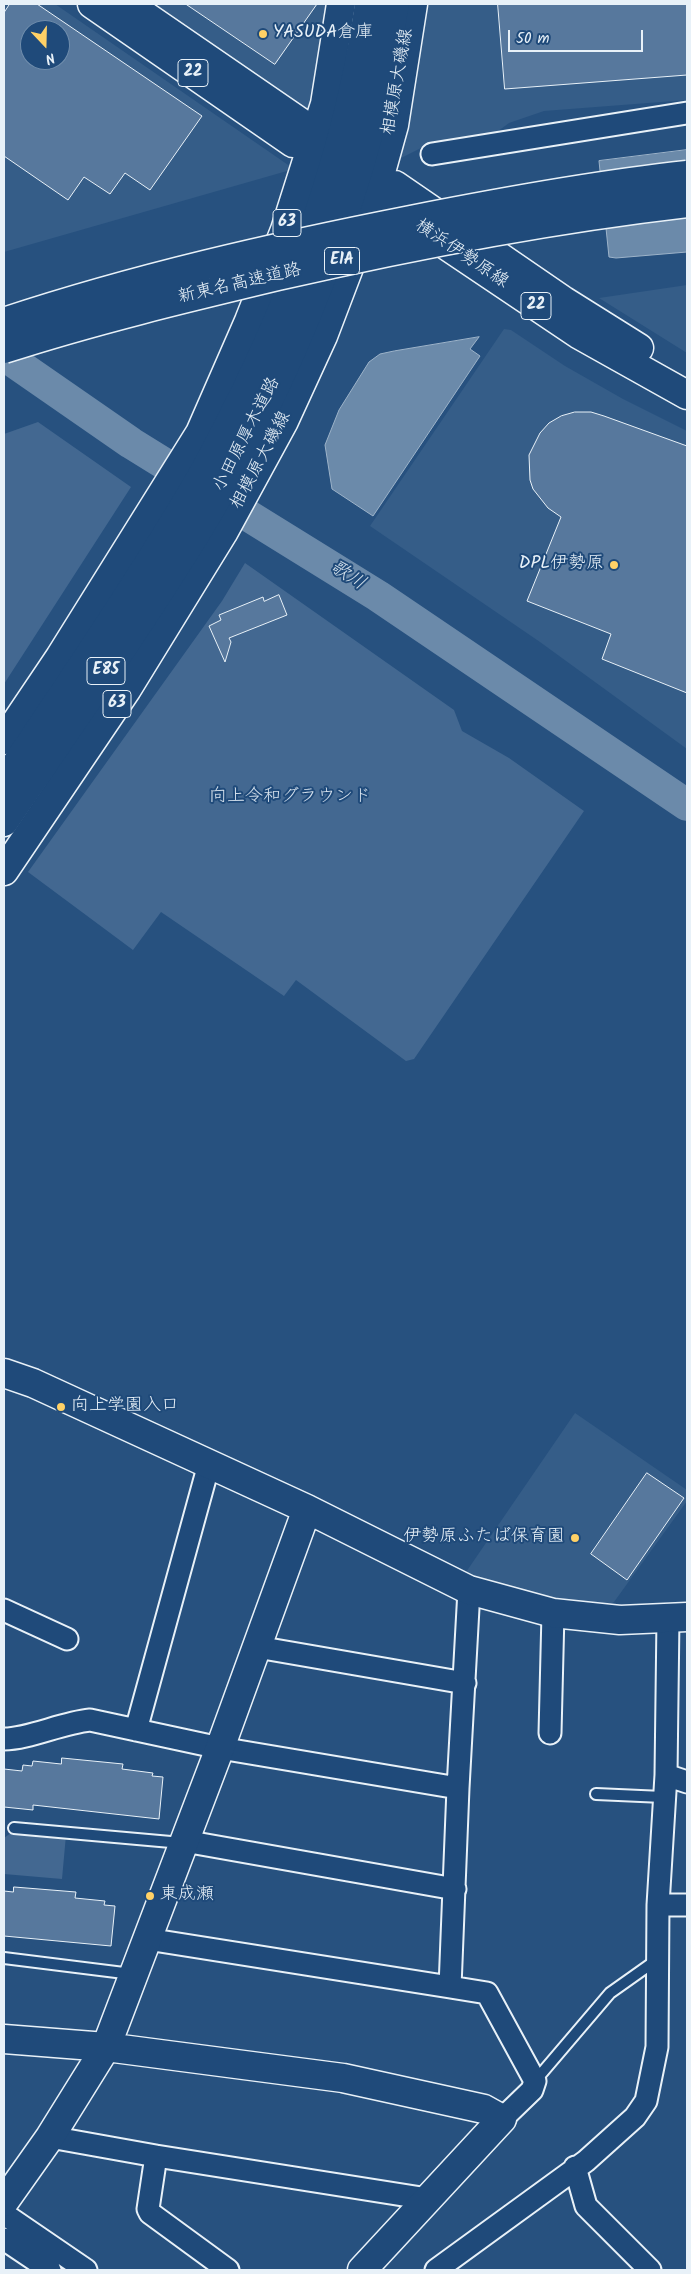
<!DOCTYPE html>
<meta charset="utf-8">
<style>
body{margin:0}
#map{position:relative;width:691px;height:2274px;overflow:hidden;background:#27517f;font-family:Kalam,sans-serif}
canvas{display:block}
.frame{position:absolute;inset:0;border:5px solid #e8f1f8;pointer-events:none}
.north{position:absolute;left:20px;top:20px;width:50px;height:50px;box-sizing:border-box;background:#1f4a7a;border:1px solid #6f8dac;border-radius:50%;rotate:159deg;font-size:14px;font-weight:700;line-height:20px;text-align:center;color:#e8f1f8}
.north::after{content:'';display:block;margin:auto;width:18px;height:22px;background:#ffd166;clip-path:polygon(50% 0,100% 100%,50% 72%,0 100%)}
.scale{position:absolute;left:508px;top:30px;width:135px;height:22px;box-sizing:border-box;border:2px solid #e8f1f8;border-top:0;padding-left:6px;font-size:15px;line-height:18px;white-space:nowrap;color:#e8f1f8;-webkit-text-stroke:4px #1f4a7a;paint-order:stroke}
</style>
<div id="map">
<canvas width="691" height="2274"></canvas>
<div class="frame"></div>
<div class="north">N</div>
<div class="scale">50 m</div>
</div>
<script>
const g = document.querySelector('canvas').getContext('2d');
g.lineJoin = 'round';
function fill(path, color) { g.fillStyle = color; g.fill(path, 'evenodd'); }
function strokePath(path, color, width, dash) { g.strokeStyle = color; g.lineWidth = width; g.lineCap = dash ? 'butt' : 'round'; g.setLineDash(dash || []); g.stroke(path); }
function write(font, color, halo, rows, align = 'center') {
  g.font = font + ' Kalam,"Klee One",sans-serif'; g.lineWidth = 4; g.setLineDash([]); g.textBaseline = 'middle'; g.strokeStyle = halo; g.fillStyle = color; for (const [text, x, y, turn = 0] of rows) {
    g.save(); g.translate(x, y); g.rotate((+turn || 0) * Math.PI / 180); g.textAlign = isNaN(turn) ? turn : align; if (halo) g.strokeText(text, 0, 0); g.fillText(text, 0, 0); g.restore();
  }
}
fill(new Path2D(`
 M4,4H55L294,169L4,252ZM30,30H60V60H30Z
 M152,4H329L311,116Z
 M427,4H687V100L544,111L509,123L494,134L449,145L431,143L395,161Z
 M687,285V353L599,298Z
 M504,329L511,330L565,366L623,399L687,431V749L540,642L370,526Z
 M575,1413L687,1490V1501L614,1602L607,1606L553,1599L464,1575Z`), '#355d88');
fill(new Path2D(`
 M38,422L131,487L4,684V434Z
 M245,563L454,710L462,731L509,758L584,811L414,1059L406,1061L296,980L284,996L161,912L133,950L28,872L222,601Z
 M15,1830L66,1835L62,1879L4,1874V1838Z`), '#436891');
const water = new Path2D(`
 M687,150V252L616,258L609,257L599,161Z
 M479,337L470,349L480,356L373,516L332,489L325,445L339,410L369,362L380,354L394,351Z`);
fill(water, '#6b8aaa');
strokePath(water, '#9db3c9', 1);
strokePath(new Path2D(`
 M4,355L131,443L378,596L687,805`), '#6b8aaa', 32);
const building = new Path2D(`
 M10,4H37L202,116L150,190L125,173L110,194L84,177L68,200L4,156V13ZM30,30H60V60H30Z
 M186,4H317L275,64Z
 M498,4H687V75L505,89Z
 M575,412H591L604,416L687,446V693L602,659L611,634L527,601L561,517L548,508L533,489L530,480L529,455L540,433L549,423L561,416Z
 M279,595L287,615L229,638L231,642L225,662L209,626L221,620L219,615L263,597L264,601Z
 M647,1473L684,1498L627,1580L591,1554Z
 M62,1758L123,1764L122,1769L153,1773L152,1776L163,1777L159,1819L33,1805V1810L4,1807V1769L22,1771L23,1765L32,1766L33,1761L61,1764Z
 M14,1887L76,1892L75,1898L105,1901L104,1905L115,1906L111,1946L4,1936V1891L13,1892Z`);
fill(building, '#57789d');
strokePath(building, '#e8f1f8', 1);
const lane = new Path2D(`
 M596,1794L663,1797
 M14,1828L182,1843
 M4,1958L132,1974
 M535,2081L610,1993L658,1959`);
const street = new Path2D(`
 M432,154L687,113
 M4,1610L67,1639
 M257,1647L465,1683
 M136,1730L209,1464
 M550,1733L553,1613
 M4,1739C29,1739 61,1723 90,1720L220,1748L458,1788L450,1987L147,1939
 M666,1775L687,1782
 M458,1788L469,1590
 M184,1841L455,1889
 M658,1905H687
 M450,1987L487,1993L535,2081L532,2090L502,2119
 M50,2137L156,2156L148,2209L150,2213L228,2270
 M156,2156L428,2199
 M575,2167L586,2206L650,2270
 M4,2214L86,2270
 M4,2239L50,2270
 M436,2270L586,2161L635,2117L646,2101L657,2047L658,1905L666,1775L668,1618`);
const secondary = new Path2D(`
 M4,1373L33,1383L307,1509L469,1590L553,1613L620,1620L687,1617
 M4,2039L106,2047L343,2078L484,2109L502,2119L362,2270
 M4,2202L50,2137L106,2047L220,1748L307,1509`);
const primary = new Path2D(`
 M92,4L293,143
 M128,4L300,122
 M395,185L564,301L639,348
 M389,207L578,334L687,395
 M4,740L60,657L200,433L249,321L285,230L325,104L341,4
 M4,871L127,689L223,533L284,421L323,336L369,215L394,125L413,4`);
const highway = new Path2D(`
 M4,782C52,711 100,640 146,567C170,528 196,489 217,447C290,309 347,159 369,4
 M4,822C72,722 142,623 205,519C284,387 346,235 381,85C387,59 390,31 395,4`);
strokePath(lane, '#e8f1f8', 14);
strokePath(street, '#e8f1f8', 25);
strokePath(secondary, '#e8f1f8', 31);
strokePath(primary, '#e8f1f8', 31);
strokePath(highway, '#e8f1f8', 31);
strokePath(lane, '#1f4a7a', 10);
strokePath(street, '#1f4a7a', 21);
strokePath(secondary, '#1f4a7a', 28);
strokePath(primary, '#1f4a7a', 28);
strokePath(highway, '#1f4a7a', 28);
const highwayBridge = new Path2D(`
 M4,322C137,278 274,247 411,220C502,202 595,185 687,175
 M4,349C94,320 186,298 278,276C413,245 549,219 687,203`);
strokePath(highwayBridge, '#e8f1f8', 31, []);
strokePath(highwayBridge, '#1f4a7a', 28);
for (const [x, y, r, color] of [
 [263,34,5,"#ffd166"],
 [614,565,5,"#ffd166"],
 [61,1407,5,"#ffd166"],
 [575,1538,5,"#ffd166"],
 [150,1896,5,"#ffd166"]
]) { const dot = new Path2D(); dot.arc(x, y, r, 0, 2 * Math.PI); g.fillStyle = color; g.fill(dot); strokePath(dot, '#1f4a7a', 2); }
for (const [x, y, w] of [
 [193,73,30],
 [287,223,28],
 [342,261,35],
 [536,306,30],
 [106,671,38],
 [117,704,28]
]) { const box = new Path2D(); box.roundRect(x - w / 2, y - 13.5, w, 27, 4); g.fillStyle = '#1f4a7a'; g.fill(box); strokePath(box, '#e8f1f8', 1); }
write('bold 16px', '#e8f1f8', null, [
 ["22",193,73],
 ["63",287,223],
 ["E1A",342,261],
 ["22",536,306],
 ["E85",106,671],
 ["63",117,704]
]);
write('18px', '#e8f1f8', '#1f4a7a', [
 ["YASUDA倉庫",273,34],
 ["DPL伊勢原",604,565,"right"],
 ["向上学園入口",71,1407],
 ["伊勢原ふたば保育園",565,1538,"right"],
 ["東成瀬",160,1896]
], 'left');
write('18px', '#e8f1f8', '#1f4a7a', [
 ["相模原大磯線",399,82,-80],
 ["横浜伊勢原線",461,255,34],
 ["新東名高速道路",240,285,-13],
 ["小田原厚木道路",248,435,-63],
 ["相模原大磯線",262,461,-62]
]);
write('18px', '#d8e3ee', '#1f4a7a', [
 ["向上令和グラウンド",290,798]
]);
write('italic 19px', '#d5e2ec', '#1f4a7a', [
 ["歌川",347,577,32]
]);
</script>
